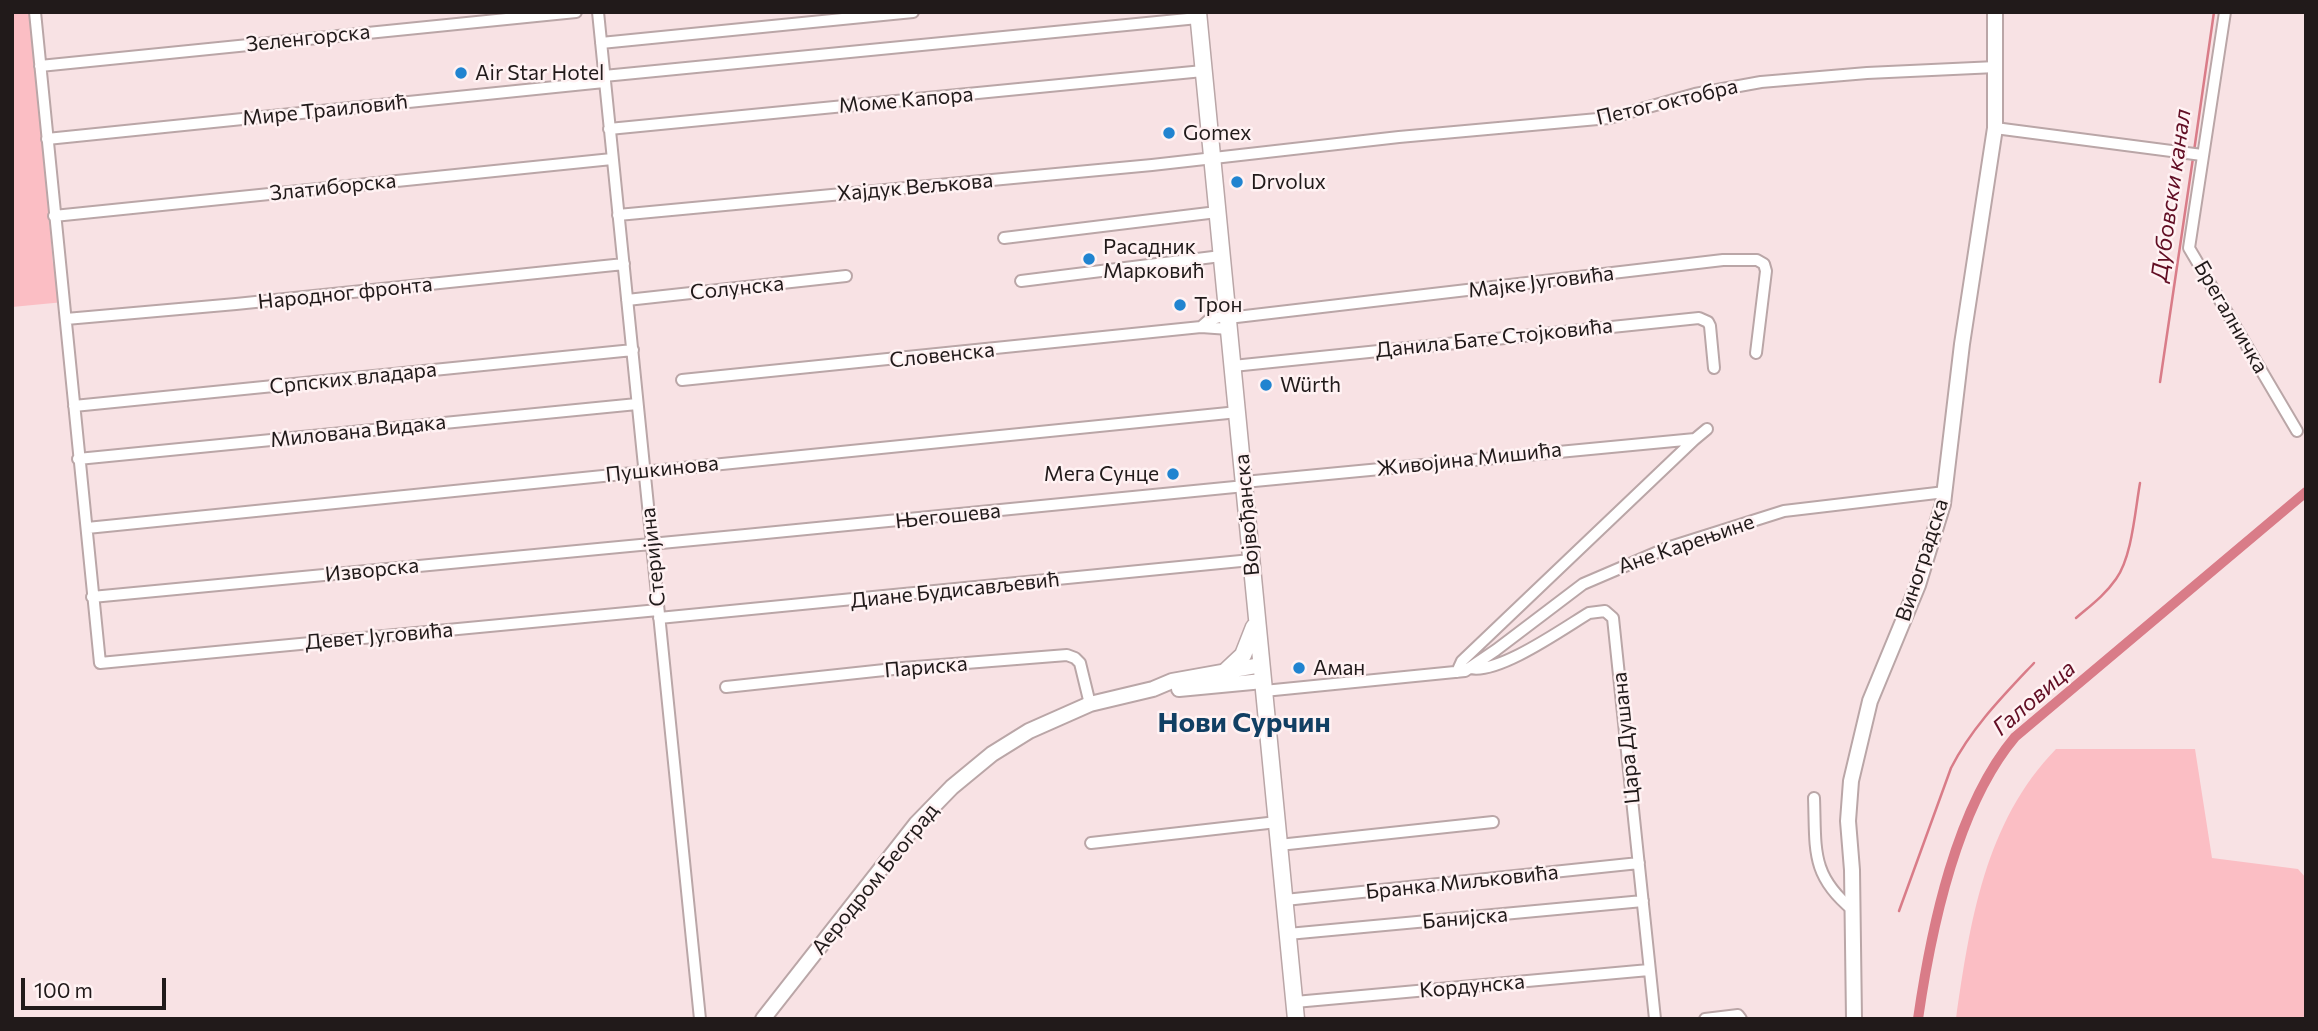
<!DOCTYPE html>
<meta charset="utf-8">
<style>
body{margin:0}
#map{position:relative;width:2318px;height:1031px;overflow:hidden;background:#f8e2e4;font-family:Commissioner,sans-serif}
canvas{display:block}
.frame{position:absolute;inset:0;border:14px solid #211a1a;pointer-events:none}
.scale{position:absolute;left:21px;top:978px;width:145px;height:32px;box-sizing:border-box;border:4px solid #211a1a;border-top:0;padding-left:9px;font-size:21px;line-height:24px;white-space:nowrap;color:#211a1a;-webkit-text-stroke:5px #fff2f3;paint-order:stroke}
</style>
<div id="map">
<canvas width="2318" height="1031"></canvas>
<div class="frame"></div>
<div class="scale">100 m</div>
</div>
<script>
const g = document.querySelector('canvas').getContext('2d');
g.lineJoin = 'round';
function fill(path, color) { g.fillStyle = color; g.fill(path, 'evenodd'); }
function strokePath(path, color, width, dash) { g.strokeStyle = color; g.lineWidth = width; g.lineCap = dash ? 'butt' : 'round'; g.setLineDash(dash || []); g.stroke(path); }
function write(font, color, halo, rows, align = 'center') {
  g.font = font + ' Commissioner,sans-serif'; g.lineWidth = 5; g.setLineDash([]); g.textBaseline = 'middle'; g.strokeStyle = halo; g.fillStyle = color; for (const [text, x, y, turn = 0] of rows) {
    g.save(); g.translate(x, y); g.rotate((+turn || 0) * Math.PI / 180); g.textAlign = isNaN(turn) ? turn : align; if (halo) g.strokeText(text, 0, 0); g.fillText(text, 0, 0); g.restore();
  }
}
fill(new Path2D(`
 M12,12H31L53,264H59L64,302L12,307Z
 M2056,749H2195L2212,858L2298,869L2306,878V1019H1956C1970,922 1985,822 2056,749Z`), '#fbbec4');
strokePath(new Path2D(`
 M2194,151L2214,12
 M2160,382L2193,158
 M2076,618C2090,606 2105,595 2116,579C2132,557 2135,511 2140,483
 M1899,911L1951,768C1972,727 2003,696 2034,663`), '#d97c88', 2.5);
strokePath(new Path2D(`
 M1918,1019C1931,929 1956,807 2015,737L2306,492`), '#d97c88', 10);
const minor = new Path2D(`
 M35,12L100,663L658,610
 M598,12L700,1019
 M2225,12L2189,248L2297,431
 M601,43L913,12
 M40,66L576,12
 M604,76L1198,18
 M1995,128L2202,155
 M609,129L1203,71
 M47,139L604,82
 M618,215L1152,165L1399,137L1609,118L1695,94L1761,82L1867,73L1996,67
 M54,216L612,159
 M1004,238L1217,212
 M1021,281L1221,256
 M627,300L846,276
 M1228,318L1723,260H1757L1764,264L1766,271L1756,353
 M66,319L236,304L624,264
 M1201,327L1209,320L1227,315
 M1233,366L1699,318L1708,322L1710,326L1714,368
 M682,380L1201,327L1229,329
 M74,406L633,350
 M78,459L637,404
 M1244,482L1695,439L1707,429
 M87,528L1238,412
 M92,597C476,560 861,525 1245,486
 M659,618L1251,560
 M1470,668C1498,675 1564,628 1589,613L1605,611L1613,618L1655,1019
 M1457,672L1462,661L1695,439
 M726,687L903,668L1067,655L1075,658L1080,663L1090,704
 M1264,691L1465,671L1496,650L1583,584L1667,548L1784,511L1945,492
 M1814,798C1816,849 1810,875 1853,910
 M1091,843L1277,822
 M1279,845L1493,822
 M1285,900L1639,863
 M1288,934L1643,901
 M1295,1002L1649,970
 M1705,1019L1738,1015L1741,1019`);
const tertiary = new Path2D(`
 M1179,689L1263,681
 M763,1019L916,824L952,787L992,754L1029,731L1090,704L1153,689L1172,681L1261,665
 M1854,1019L1852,870L1848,821L1851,781L1870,701L1918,585L1943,504L1962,344L1995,128V12`);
const secondary = new Path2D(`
 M1198,12L1296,1019
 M1227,670L1243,655L1254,627`);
strokePath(minor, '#baa6a7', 14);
strokePath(tertiary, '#baa6a7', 18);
strokePath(secondary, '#baa6a7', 19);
strokePath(minor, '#fff', 10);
strokePath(tertiary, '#fff', 14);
strokePath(secondary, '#fff', 16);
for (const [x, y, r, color] of [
 [461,73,7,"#2184d0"],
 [1169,133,7,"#2184d0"],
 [1237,182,7,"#2184d0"],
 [1089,259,7,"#2184d0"],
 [1180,305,7,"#2184d0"],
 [1266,385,7,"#2184d0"],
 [1173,474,7,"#2184d0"],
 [1299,668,7,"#2184d0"]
]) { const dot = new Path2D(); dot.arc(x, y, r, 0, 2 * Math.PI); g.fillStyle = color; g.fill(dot); strokePath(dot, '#fff2f3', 2.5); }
write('21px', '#211a1a', '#fff2f3', [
 ["Зеленгорска",308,38,-6],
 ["Моме Капора",906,100,-5],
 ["Петог октобра",1667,102,-13],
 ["Мире Траиловић",325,110,-6],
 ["Златиборска",333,187,-6],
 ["Хајдук Вељкова",915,187,-5],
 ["Мајке Југовића",1541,282,-7],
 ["Солунска",737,288,-6],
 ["Народног фронта",345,293,-6],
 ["Брегалничка",2231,317,60],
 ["Данила Бате Стојковића",1494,338,-6],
 ["Словенска",942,355,-6],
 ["Српских владара",353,378,-6],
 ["Милована Видака",358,431,-6],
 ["Живојина Мишића",1469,459,-6],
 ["Пушкинова",662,469,-6],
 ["Војвођанска",1247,515,-95],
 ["Његошева",948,516,-6],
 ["Ане Карењине",1686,544,-19],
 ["Стеријина",653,557,-96],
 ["Виноградска",1922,560,-72],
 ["Изворска",372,570,-6],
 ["Диане Будисављевић",955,590,-6],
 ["Девет Југовића",379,636,-5],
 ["Париска",926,667,-5],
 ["Цара Душана",1626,738,-96],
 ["Аеродром Београд",875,879,-51],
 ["Бранка Миљковића",1462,882,-6],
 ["Банијска",1465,918,-5],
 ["Кордунска",1472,986,-5]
]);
write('21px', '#211a1a', '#fff2f3', [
 ["Air Star Hotel",475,73],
 ["Gomex",1183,133],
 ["Drvolux",1251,182],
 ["Расадник",1103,247],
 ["Марковић",1103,271],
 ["Трон",1194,305],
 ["Würth",1280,385],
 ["Мега Сунце",1159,474,"right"],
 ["Аман",1313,668]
], 'left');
write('italic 23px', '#620e24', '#fff2f3', [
 ["Дубовски канал",2171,195,-82],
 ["Галовица",2034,698,-41]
]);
write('bold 28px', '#113f63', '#fff2f3', [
 ["Нови Сурчин",1244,723]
]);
</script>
